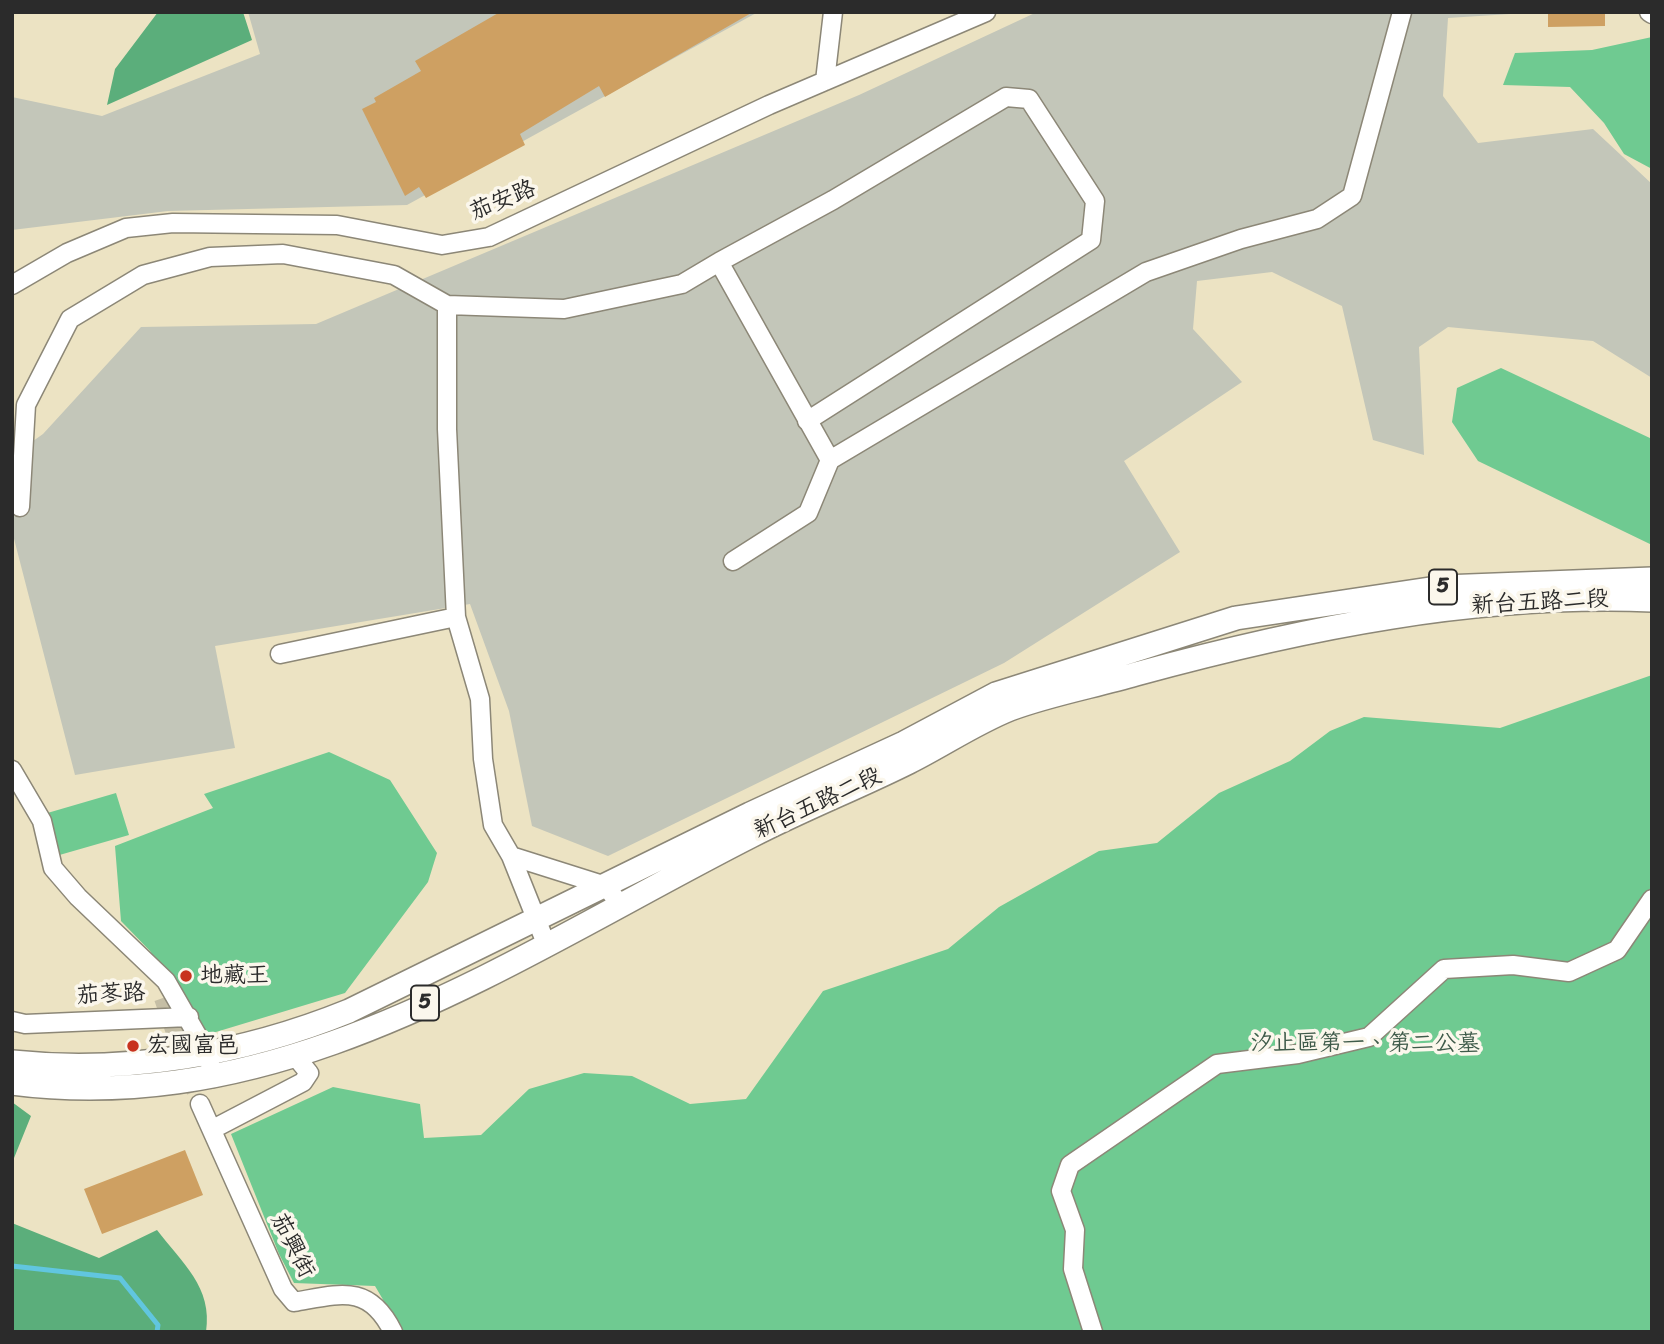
<!DOCTYPE html>
<meta charset="utf-8">
<style>
body{margin:0}
#map{position:relative;width:1664px;height:1344px;overflow:hidden;background:#ece3c3;font-family:Sriracha,sans-serif}
canvas{display:block}
.frame{position:absolute;inset:0;border:14px solid #2b2b2b;pointer-events:none}
</style>
<div id="map">
<canvas width="1664" height="1344"></canvas>
<div class="frame"></div>
</div>
<script>
const g = document.querySelector('canvas').getContext('2d');
g.lineJoin = 'round';
function fill(path, color) { g.fillStyle = color; g.fill(path, 'evenodd'); }
function strokePath(path, color, width, dash) { g.strokeStyle = color; g.lineWidth = width; g.lineCap = dash ? 'butt' : 'round'; g.setLineDash(dash || []); g.stroke(path); }
function write(font, color, halo, rows, align = 'center') {
  g.font = font + ' Sriracha,"LXGW WenKai TC",sans-serif'; g.lineWidth = 7; g.setLineDash([]); g.textBaseline = 'middle'; g.strokeStyle = halo; g.fillStyle = color; for (const [text, x, y, turn = 0] of rows) {
    g.save(); g.translate(x, y); g.rotate((+turn || 0) * Math.PI / 180); g.textAlign = isNaN(turn) ? turn : align; if (halo) g.strokeText(text, 0, 0); g.fillText(text, 0, 0); g.restore();
  }
}
fill(new Path2D(`
 M248,12H758L407,205L168,211L12,230V97L102,116L260,54Z
 M1037,12H1541L1448,18L1443,96L1478,143L1593,129L1652,184V378L1593,341L1448,327L1419,347L1424,455L1373,440L1342,306L1272,272L1197,281L1193,329L1242,382L1124,461L1180,552L1004,663L608,856L532,826L509,711L470,604L215,646L235,748L75,775L12,531V456L43,434L141,327L316,324L859,95Z`), '#c3c6b9');
fill(new Path2D(`
 M1652,37V169L1624,154L1604,123L1570,87L1503,85L1515,53L1592,50Z
 M1501,368L1652,439V545L1478,461L1452,422L1457,388Z
 M1652,675V1332H402L375,1286L294,1283L279,1254L231,1134L333,1087L420,1104L424,1138L481,1135L529,1089L584,1073L632,1076L690,1104L746,1099L823,991L948,949L999,907L1099,851L1157,843L1219,793L1290,761L1330,731L1364,717L1500,728Z
 M329,752L390,780L437,853L428,882L345,993L206,1035L150,951L121,921L115,846L213,808L204,794Z
 M116,793L129,835L56,856L44,814Z`), '#6fca91');
fill(new Path2D(`
 M158,12H243L252,40L107,105L115,69Z
 M12,1102L31,1116L12,1163Z
 M12,1223L99,1258L157,1230C182,1263 213,1287 206,1332H12Z`), '#5bae7b');
strokePath(new Path2D(`
 M12,1266L120,1278L158,1325L157,1332`), '#61c6df', 5);
fill(new Path2D(`
 M500,12H753L605,97L599,86L520,134L525,145L426,198L419,187L405,196L362,109L376,102L374,98L421,71L415,61Z
 M1548,12H1605V26L1548,27Z
 M185,1150L203,1195L102,1234L84,1189Z`), '#cea062');
strokePath(new Path2D(`
 M163,998L200,1104`), '#c5bea5', 18, [18, 9]);
const minor = new Path2D(`
 M1649,12L1652,14
 M825,81L833,12
 M719,262L833,200L1006,97L1029,99L1095,201L1091,240L807,421
 M12,285L67,253L126,228L173,223L337,225L442,245L489,237L769,105L986,12
 M447,305L564,309L682,284L719,262L830,460L1146,272L1241,239L1317,219L1352,196L1402,12
 M20,507L26,405L70,319L143,275L210,257L283,254L394,275L447,305V429L456,617L480,699L483,759L493,825L511,856L547,946
 M733,561L808,513L830,460
 M280,654L456,617
 M12,770L42,821L53,868L78,897L166,981L208,1054L213,1078
 M511,856L606,886L621,906
 M12,1021L25,1024L189,1017
 M200,1104L283,1289L294,1302C340,1294 369,1283 393,1332
 M213,1129L303,1082L309,1073L296,1057
 M1093,1332L1073,1269L1075,1230L1061,1191L1070,1165L1217,1064L1298,1054L1369,1037L1444,969L1513,965L1569,972L1617,950L1652,899`);
const major = new Path2D(`
 M12,1062C127,1074 243,1054 349,1011L750,814L904,743L996,694L1236,618L1443,587L1652,579
 M12,1083C288,1119 517,955 751,836C803,809 857,788 909,762C943,745 975,723 1010,709C1050,694 1095,686 1136,674C1304,628 1477,593 1652,600`);
strokePath(minor, '#8c8777', 21);
strokePath(major, '#8c8777', 26);
strokePath(minor, '#fff', 18);
strokePath(major, '#fff', 23);
for (const [x, y, r, color] of [
 [186,976,7,"#c8321e"],
 [133,1046,7,"#c8321e"]
]) { const dot = new Path2D(); dot.arc(x, y, r, 0, 2 * Math.PI); g.fillStyle = color; g.fill(dot); strokePath(dot, '#fbf7ec', 2.5); }
for (const [x, y, w] of [
 [1443,587,28],
 [425,1003,28]
]) { const box = new Path2D(); box.roundRect(x - w / 2, y - 17.5, w, 35, 5); g.fillStyle = '#fbf7ec'; g.fill(box); strokePath(box, '#2b2b2b', 2); }
write('bold 21px', '#2b2b2b', null, [
 ["5",1443,587],
 ["5",425,1003]
]);
write('23px', '#2b2b2b', '#fbf7ec', [
 ["茄安路",503,201,-22],
 ["新台五路二段",1540,603,-3],
 ["新台五路二段",818,804,-25],
 ["茄苳路",111,995,-3],
 ["茄興街",292,1246,63]
]);
write('23px', '#2b2b2b', '#fbf7ec', [
 ["地藏王",200,976],
 ["宏國富邑",147,1046]
], 'left');
write('23px', '#3f5b4a', '#fbf7ec', [
 ["汐止區第一、第二公墓",1365,1044]
]);
</script>
